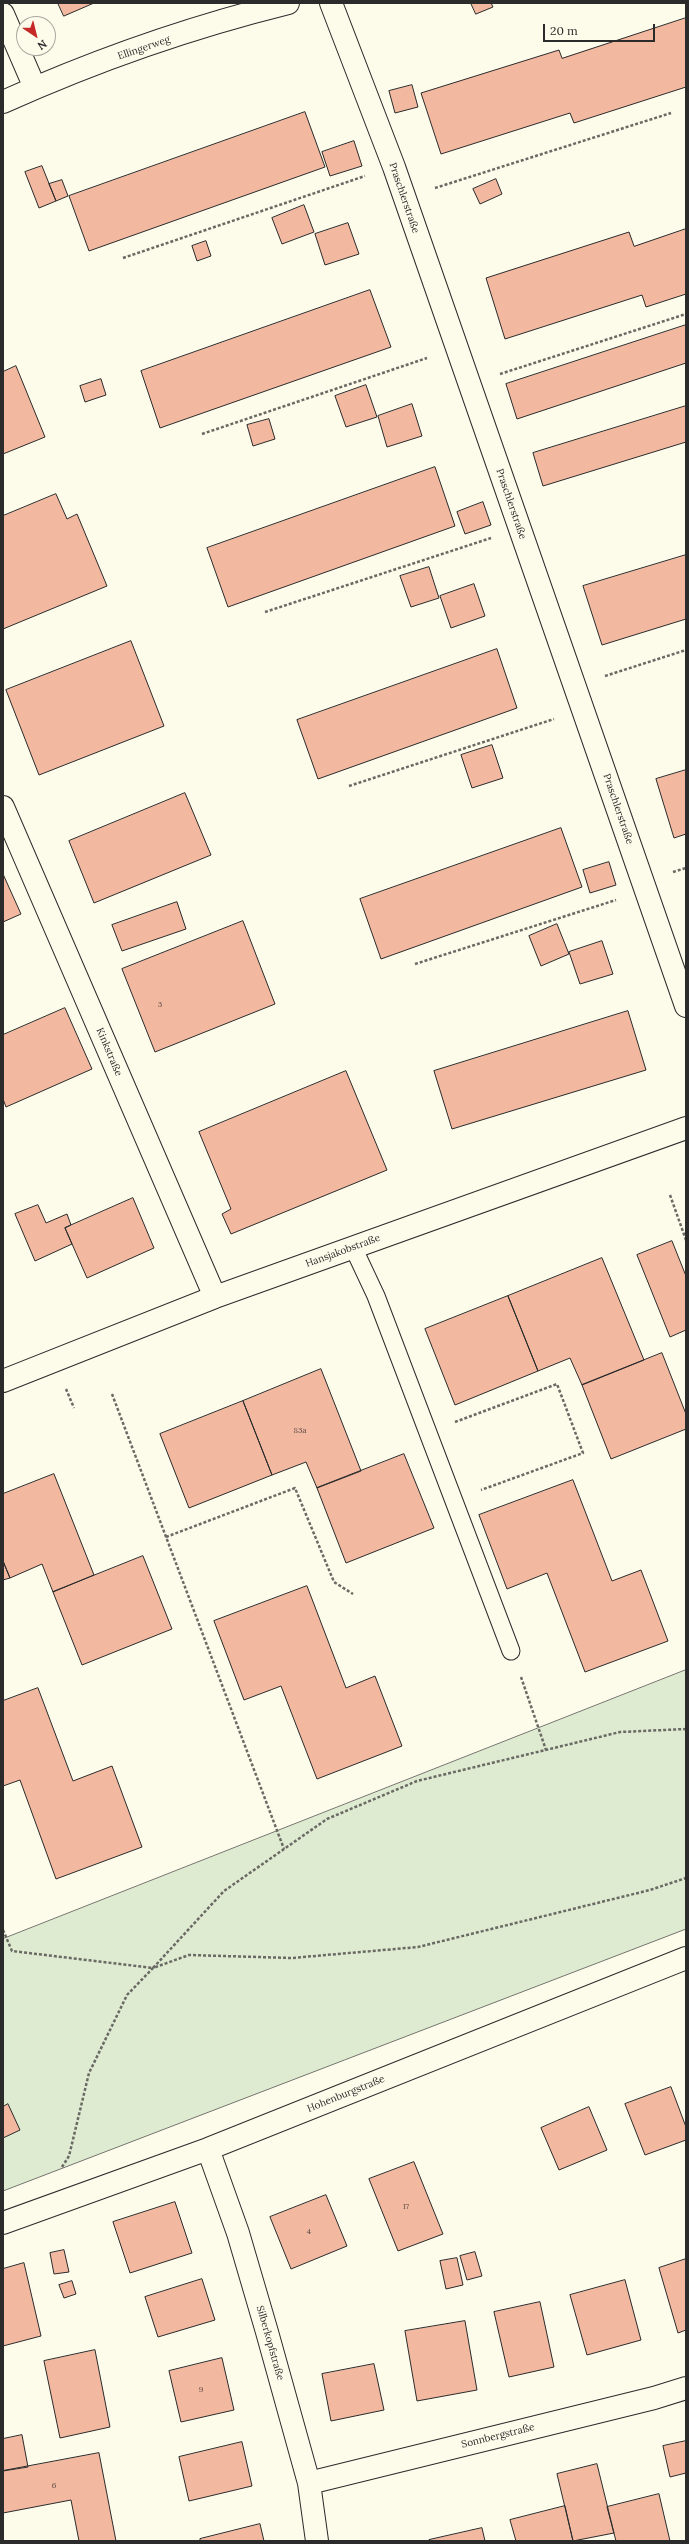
<!DOCTYPE html>
<meta charset="utf-8">
<style>
body{margin:0}
#map{position:relative;width:689px;height:2544px;overflow:hidden;background:#fdfbea;font-family:Lora,serif}
canvas{display:block}
.frame{position:absolute;inset:0;border:4px solid #2b2b2b;pointer-events:none}
.north{position:absolute;left:16px;top:16px;width:40px;height:40px;box-sizing:border-box;background:#fdfbea;border:1px solid #a9a89e;border-radius:50%;rotate:145deg;font-size:11px;font-weight:700;line-height:16px;text-align:center;color:#2b2b2b}
.north::after{content:'';display:block;margin:auto;width:14px;height:18px;background:#c62828;clip-path:polygon(50% 0,100% 100%,50% 72%,0 100%)}
.scale{position:absolute;left:543px;top:24px;width:112px;height:18px;box-sizing:border-box;border:2px solid #2b2b2b;border-top:0;padding-left:5px;font-size:12px;line-height:14px;white-space:nowrap;color:#2b2b2b;-webkit-text-stroke:3px #fdfbea;paint-order:stroke}
</style>
<div id="map">
<canvas width="689" height="2544"></canvas>
<div class="frame"></div>
<div class="north">N</div>
<div class="scale">20 m</div>
</div>
<script>
const g = document.querySelector('canvas').getContext('2d');
g.lineJoin = 'round';
function fill(path, color) { g.fillStyle = color; g.fill(path, 'evenodd'); }
function strokePath(path, color, width, dash) { g.strokeStyle = color; g.lineWidth = width; g.lineCap = dash ? 'butt' : 'round'; g.setLineDash(dash || []); g.stroke(path); }
function write(font, color, halo, rows, align = 'center') {
  g.font = font + ' Lora,serif'; g.lineWidth = 3; g.setLineDash([]); g.textBaseline = 'middle'; g.strokeStyle = halo; g.fillStyle = color; for (const [text, x, y, turn = 0] of rows) {
    g.save(); g.translate(x, y); g.rotate((+turn || 0) * Math.PI / 180); g.textAlign = isNaN(turn) ? turn : align; if (halo) g.strokeText(text, 0, 0); g.fillText(text, 0, 0); g.restore();
  }
}
const green = new Path2D(`
 M686,1670V1929L3,2191V1939Z`);
fill(green, '#deebd1');
strokePath(green, '#74746e', 1);
const building = new Path2D(`
 M58,3H94L64,16Z
 M471,3H491L493,7L476,14Z
 M686,18V87L574,123L570,113L441,154L421,93L559,50L562,58Z
 M412,85L418,107L395,113L389,91Z
 M305,112L325,167L89,251L69,196Z
 M354,141L362,166L330,176L322,152Z
 M42,166L56,201L39,208L25,172Z
 M496,179L502,194L480,204L473,189Z
 M62,180L68,196L56,201L49,184Z
 M304,205L314,232L282,244L272,218Z
 M348,223L359,254L325,265L315,234Z
 M686,229V294L646,307L642,295L505,339L486,278L629,232L634,246Z
 M206,241L211,256L197,261L192,246Z
 M370,290L391,347L160,428L141,371Z
 M686,325V363L517,419L506,384Z
 M16,366L45,437L3,454V372Z
 M101,379L106,395L85,402L80,386Z
 M366,385L377,417L346,427L335,396Z
 M412,404L422,436L387,447L378,416Z
 M686,406V442L543,486L533,453Z
 M269,419L275,439L253,446L247,425Z
 M435,467L455,526L228,607L207,548Z
 M56,494L67,519L77,514L107,586L3,629V516Z
 M483,502L491,525L465,534L457,512Z
 M686,555V619L602,645L583,586Z
 M429,567L439,598L411,607L400,576Z
 M474,584L485,616L451,628L440,596Z
 M131,641L164,726L39,775L6,690Z
 M497,649L517,708L318,779L297,720Z
 M492,745L503,778L472,788L461,755Z
 M686,770V834L674,838L656,779Z
 M185,793L211,855L94,903L69,841Z
 M561,828L582,887L381,959L360,899Z
 M609,862L616,885L590,893L583,870Z
 M3,874L21,914L3,922Z
 M177,902L186,929L122,951L112,925Z
 M243,921L275,1004L155,1052L122,969Z
 M557,924L569,954L541,966L529,936Z
 M602,941L613,974L580,984L569,952Z
 M65,1008L92,1069L6,1107L3,1099V1035Z
 M628,1011L646,1070L452,1129L434,1071Z
 M346,1071L387,1170L231,1234L222,1214L231,1209L199,1132Z
 M133,1198L154,1248L87,1278L65,1228Z
 M38,1205L46,1223L67,1214L71,1225L65,1228L72,1244L35,1261L15,1214Z
 M672,1241L686,1276V1330L670,1337L637,1255Z
 M602,1258L644,1360L582,1385L570,1358L538,1371L508,1296Z
 M508,1296L538,1371L455,1405L425,1329Z
 M662,1353L686,1414V1429L611,1459L582,1385Z
 M321,1369L361,1471L317,1488L306,1462L272,1475L243,1401Z
 M243,1401L272,1475L189,1508L160,1434Z
 M404,1454L434,1528L346,1563L317,1488Z
 M54,1474L94,1575L53,1592L42,1564L10,1578L3,1561V1494Z
 M573,1480L612,1581L641,1570L668,1641L585,1672L547,1573L507,1589L479,1515Z
 M143,1556L172,1629L82,1665L53,1592Z
 M3,1561L10,1578L3,1580Z
 M307,1586L346,1688L375,1676L402,1746L317,1779L281,1686L244,1700L214,1621Z
 M38,1688L73,1781L112,1766L142,1847L56,1879L20,1780L3,1786V1701Z
 M671,2087L686,2127V2140L645,2155L625,2104Z
 M8,2104L20,2130L3,2138V2107Z
 M589,2107L607,2150L559,2170L541,2128Z
 M414,2162L443,2234L398,2251L369,2179Z
 M326,2195L347,2246L291,2269L270,2217Z
 M175,2202L192,2253L130,2273L113,2222Z
 M64,2250L69,2272L54,2274L50,2253Z
 M475,2252L482,2276L467,2280L460,2256Z
 M457,2258L463,2285L446,2289L440,2261Z
 M686,2259V2330L678,2333L659,2268Z
 M24,2263L41,2336L3,2346V2269Z
 M202,2279L215,2320L158,2337L145,2297Z
 M625,2280L641,2340L587,2355L570,2295Z
 M72,2281L76,2294L64,2298L59,2285Z
 M540,2302L554,2367L509,2377L494,2312Z
 M465,2321L477,2390L417,2401L405,2331Z
 M95,2350L110,2427L60,2438L44,2361Z
 M222,2358L234,2410L181,2422L169,2371Z
 M374,2364L384,2410L331,2421L322,2374Z
 M22,2435L28,2467L3,2471V2439Z
 M686,2441V2473L670,2477L663,2446Z
 M242,2442L252,2486L189,2501L179,2457Z
 M99,2453L116,2541H79L71,2500L3,2513V2471Z
 M597,2464L614,2533L573,2541L557,2474Z
 M659,2494L670,2541H616L607,2507Z
 M565,2506L573,2541H516L510,2520Z
 M260,2524L264,2541H200V2539Z
 M482,2528L485,2541H429V2540Z`);
fill(building, '#f2b8a0');
strokePath(building, '#2b2b2b', 1);
const lane = new Path2D(`
 M353,1247L376,1296L511,1651`);
const street = new Path2D(`
 M331,3L394,167L686,1006
 M3,14L35,88
 M3,102C94,61 191,27 288,3
 M3,807L215,1297
 M3,1381L215,1297L686,1128
 M208,2149L238,2233L267,2332L309,2483L317,2541
 M3,2223L208,2149L686,1958
 M309,2483L654,2398L686,2388`);
strokePath(lane, '#2b2b2b', 19);
strokePath(street, '#2b2b2b', 24);
strokePath(new Path2D(`
 M435,188L671,113
 M123,258L365,176
 M500,374L686,314
 M202,434L427,358
 M265,612L491,538
 M605,676L686,650
 M349,786L554,719
 M673,872L686,868
 M415,964L616,900
 M670,1195L686,1240
 M66,1389L74,1408
 M112,1394L284,1849
 M455,1422L557,1384L583,1453L481,1490
 M166,1537L295,1488L334,1582L353,1594
 M521,1677L546,1750
 M3,1930L12,1951L153,1968L224,1891L327,1819L417,1781L529,1754L620,1732L686,1729
 M62,2167L69,2156L89,2073L127,1995L153,1968L189,1955L292,1958L418,1947L650,1890L686,1878`), '#6a6964', 2.5, [3, 2]);
strokePath(lane, '#fdfbea', 17);
strokePath(street, '#fdfbea', 22);
write('8px', '#5d4e48', null, [
 ["3",160,1005],
 ["83a",300,1431],
 ["17",406,2207],
 ["4",309,2232],
 ["9",201,2390],
 ["6",54,2486]
]);
write('10px', '#2b2b2b', '#fdfbea', [
 ["Ellingerweg",144,48,-19],
 ["Praschlerstraße",404,198,71],
 ["Praschlerstraße",511,504,71],
 ["Praschlerstraße",618,809,71],
 ["Kinkstraße",109,1052,67],
 ["Hansjakobstraße",343,1251,-20],
 ["Hohenburgstraße",346,2094,-22],
 ["Silberkopfstraße",270,2343,74],
 ["Sonnbergstraße",498,2436,-14]
]);
</script>
